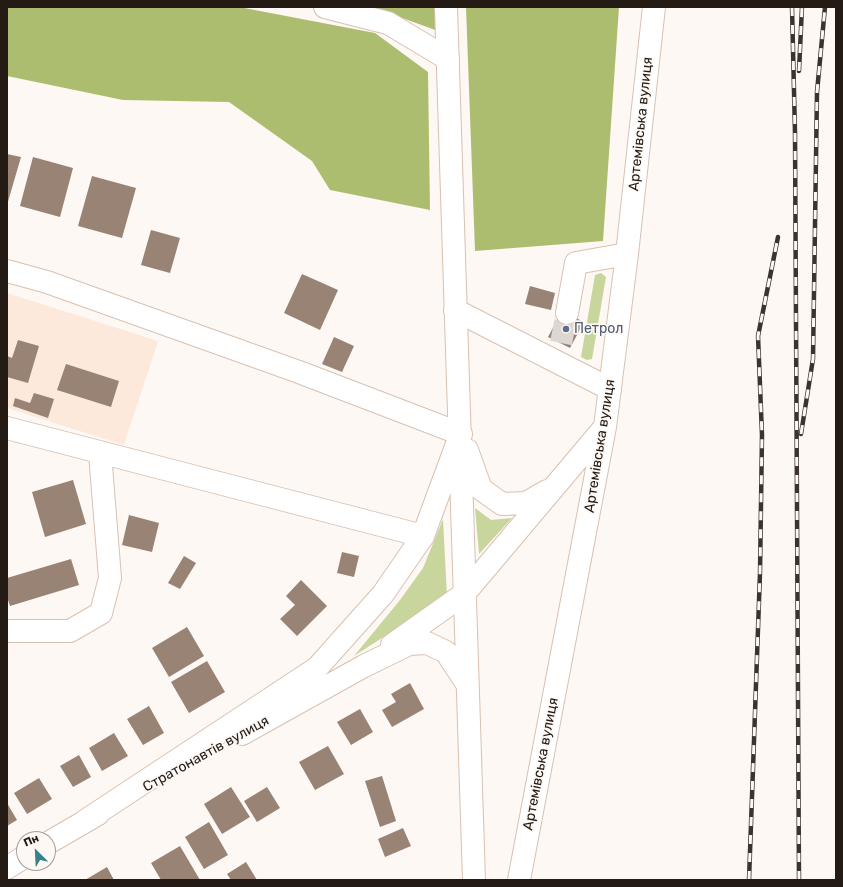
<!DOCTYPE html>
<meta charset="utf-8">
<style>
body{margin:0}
#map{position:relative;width:843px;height:887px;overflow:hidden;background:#fdf8f4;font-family:Rubik,sans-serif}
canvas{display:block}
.frame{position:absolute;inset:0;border:8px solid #241b15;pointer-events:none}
.north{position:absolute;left:16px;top:831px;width:40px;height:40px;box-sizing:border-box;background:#fdf8f4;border:1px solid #a6a09b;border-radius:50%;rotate:336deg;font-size:11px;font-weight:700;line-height:16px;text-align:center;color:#241b15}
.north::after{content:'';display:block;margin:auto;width:14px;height:18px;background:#39818a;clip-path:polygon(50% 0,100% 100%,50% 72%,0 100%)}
</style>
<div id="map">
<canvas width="843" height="887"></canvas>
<div class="frame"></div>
<div class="north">Пн</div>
</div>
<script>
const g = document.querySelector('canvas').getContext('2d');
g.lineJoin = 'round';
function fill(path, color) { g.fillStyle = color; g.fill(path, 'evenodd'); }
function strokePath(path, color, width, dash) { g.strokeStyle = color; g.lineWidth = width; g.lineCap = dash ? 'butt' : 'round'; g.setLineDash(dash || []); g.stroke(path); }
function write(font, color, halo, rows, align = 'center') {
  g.font = font + ' Rubik,sans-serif'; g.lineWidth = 3.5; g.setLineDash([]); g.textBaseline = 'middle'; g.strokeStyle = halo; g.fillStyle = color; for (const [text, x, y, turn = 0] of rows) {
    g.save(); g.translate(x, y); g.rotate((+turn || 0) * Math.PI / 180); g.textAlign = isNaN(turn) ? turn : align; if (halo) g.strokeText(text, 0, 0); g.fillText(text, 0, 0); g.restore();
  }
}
fill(new Path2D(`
 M7,293L158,341L124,445L7,408Z`), '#fce9dc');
fill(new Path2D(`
 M601,273L606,277L592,359L587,360L581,357L595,275Z
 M475,508L491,520L512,518L479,554Z
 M443,519L447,596L354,656L400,600L423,568Z`), '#c8d69d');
fill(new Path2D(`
 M7,7H239L375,33L428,72L430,210L330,190L312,161L229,102L123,100L7,76Z
 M372,7H437L438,31Z
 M466,7H619L603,241L475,251Z`), '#adbd6f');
fill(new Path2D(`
 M7,154L21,157L7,205Z
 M33,157L73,168L60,217L20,206Z
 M92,176L136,188L122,238L78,226Z
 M151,230L180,238L170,273L141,265Z
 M302,274L338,290L320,330L284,313Z
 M530,286L555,293L551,310L525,304Z
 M562,311L584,322L570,348L548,337Z
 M334,337L354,346L342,372L322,364Z
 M18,340L39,346L28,383L7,377V356L12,358Z
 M66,364L119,381L111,407L57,390Z
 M34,393L54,399L48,418L13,406L15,398L30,403Z
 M73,480L86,524L45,537L32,492Z
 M129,515L159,523L152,552L122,545Z
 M342,552L359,556L354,577L337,573Z
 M184,556L196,563L180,589L168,583Z
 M71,559L79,585L10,606L7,597V578Z
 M301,580L327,606L297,636L280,619L295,605L286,596Z
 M187,627L204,656L169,677L152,648Z
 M207,661L225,692L189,713L171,682Z
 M410,683L424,709L392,727L382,710L396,702L391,694Z
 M149,706L164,733L143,745L127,719Z
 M360,709L373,732L351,745L337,722Z
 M114,733L128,756L102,771L89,748Z
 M328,746L344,774L315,790L299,762Z
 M79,755L91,777L73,787L60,766Z
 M382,776L396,821L380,827L365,781Z
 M39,778L52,799L27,814L14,793Z
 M231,787L250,817L222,834L204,804Z
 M267,787L280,808L257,822L244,801Z
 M7,803L17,820L7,826Z
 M209,822L228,855L204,869L185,837Z
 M403,828L411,846L385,857L378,839Z
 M180,846L200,880H161L151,863Z
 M246,862L257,880H231L227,874Z
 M107,867L114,880H85Z`), '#988374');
strokePath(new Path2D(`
 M561,343L567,313`), '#dcd7d3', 22, [22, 11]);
const minor = new Path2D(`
 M325,7L388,23L448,59
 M7,271L47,282L299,372L461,434
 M455,310L610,389
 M567,313L576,263L627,254
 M7,428L423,536
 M7,631H70L101,613L110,578L100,453`);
const major = new Path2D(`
 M446,7L474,880
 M467,450L481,489L502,504L526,503L547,491
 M392,645L464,594L604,428
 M242,734L364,666L409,644L427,643L446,652L467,684
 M85,821L317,668L383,594L423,536L457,444
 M48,843L98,814
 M7,868L24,857
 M519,880L605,427L627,254L654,7`);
strokePath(minor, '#d8c1b1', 24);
strokePath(major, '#d8c1b1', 24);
strokePath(minor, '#fff', 22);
strokePath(major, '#fff', 22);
const rail = new Path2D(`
 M792,7L795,133L799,880
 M799,71L802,7
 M801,434L813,359L817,92L825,7
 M749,880L760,573L762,435L758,336L778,237`);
strokePath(rail, '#3c332d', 4.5);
strokePath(rail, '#fdf8f4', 3, [9]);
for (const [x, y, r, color] of [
 [566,329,4,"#5c6f8a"]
]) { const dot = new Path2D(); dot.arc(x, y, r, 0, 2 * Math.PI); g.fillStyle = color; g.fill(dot); strokePath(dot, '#fdf8f4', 1.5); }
write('14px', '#241b15', '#fdf8f4', [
 ["Артемівська вулиця",641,124,-84],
 ["Артемівська вулиця",600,446,-81],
 ["Стратонавтів вулиця",206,754,-29],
 ["Артемівська вулиця",541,764,-79]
]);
write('14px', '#4e5e75', '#fdf8f4', [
 ["Петрол",574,329]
], 'left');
</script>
